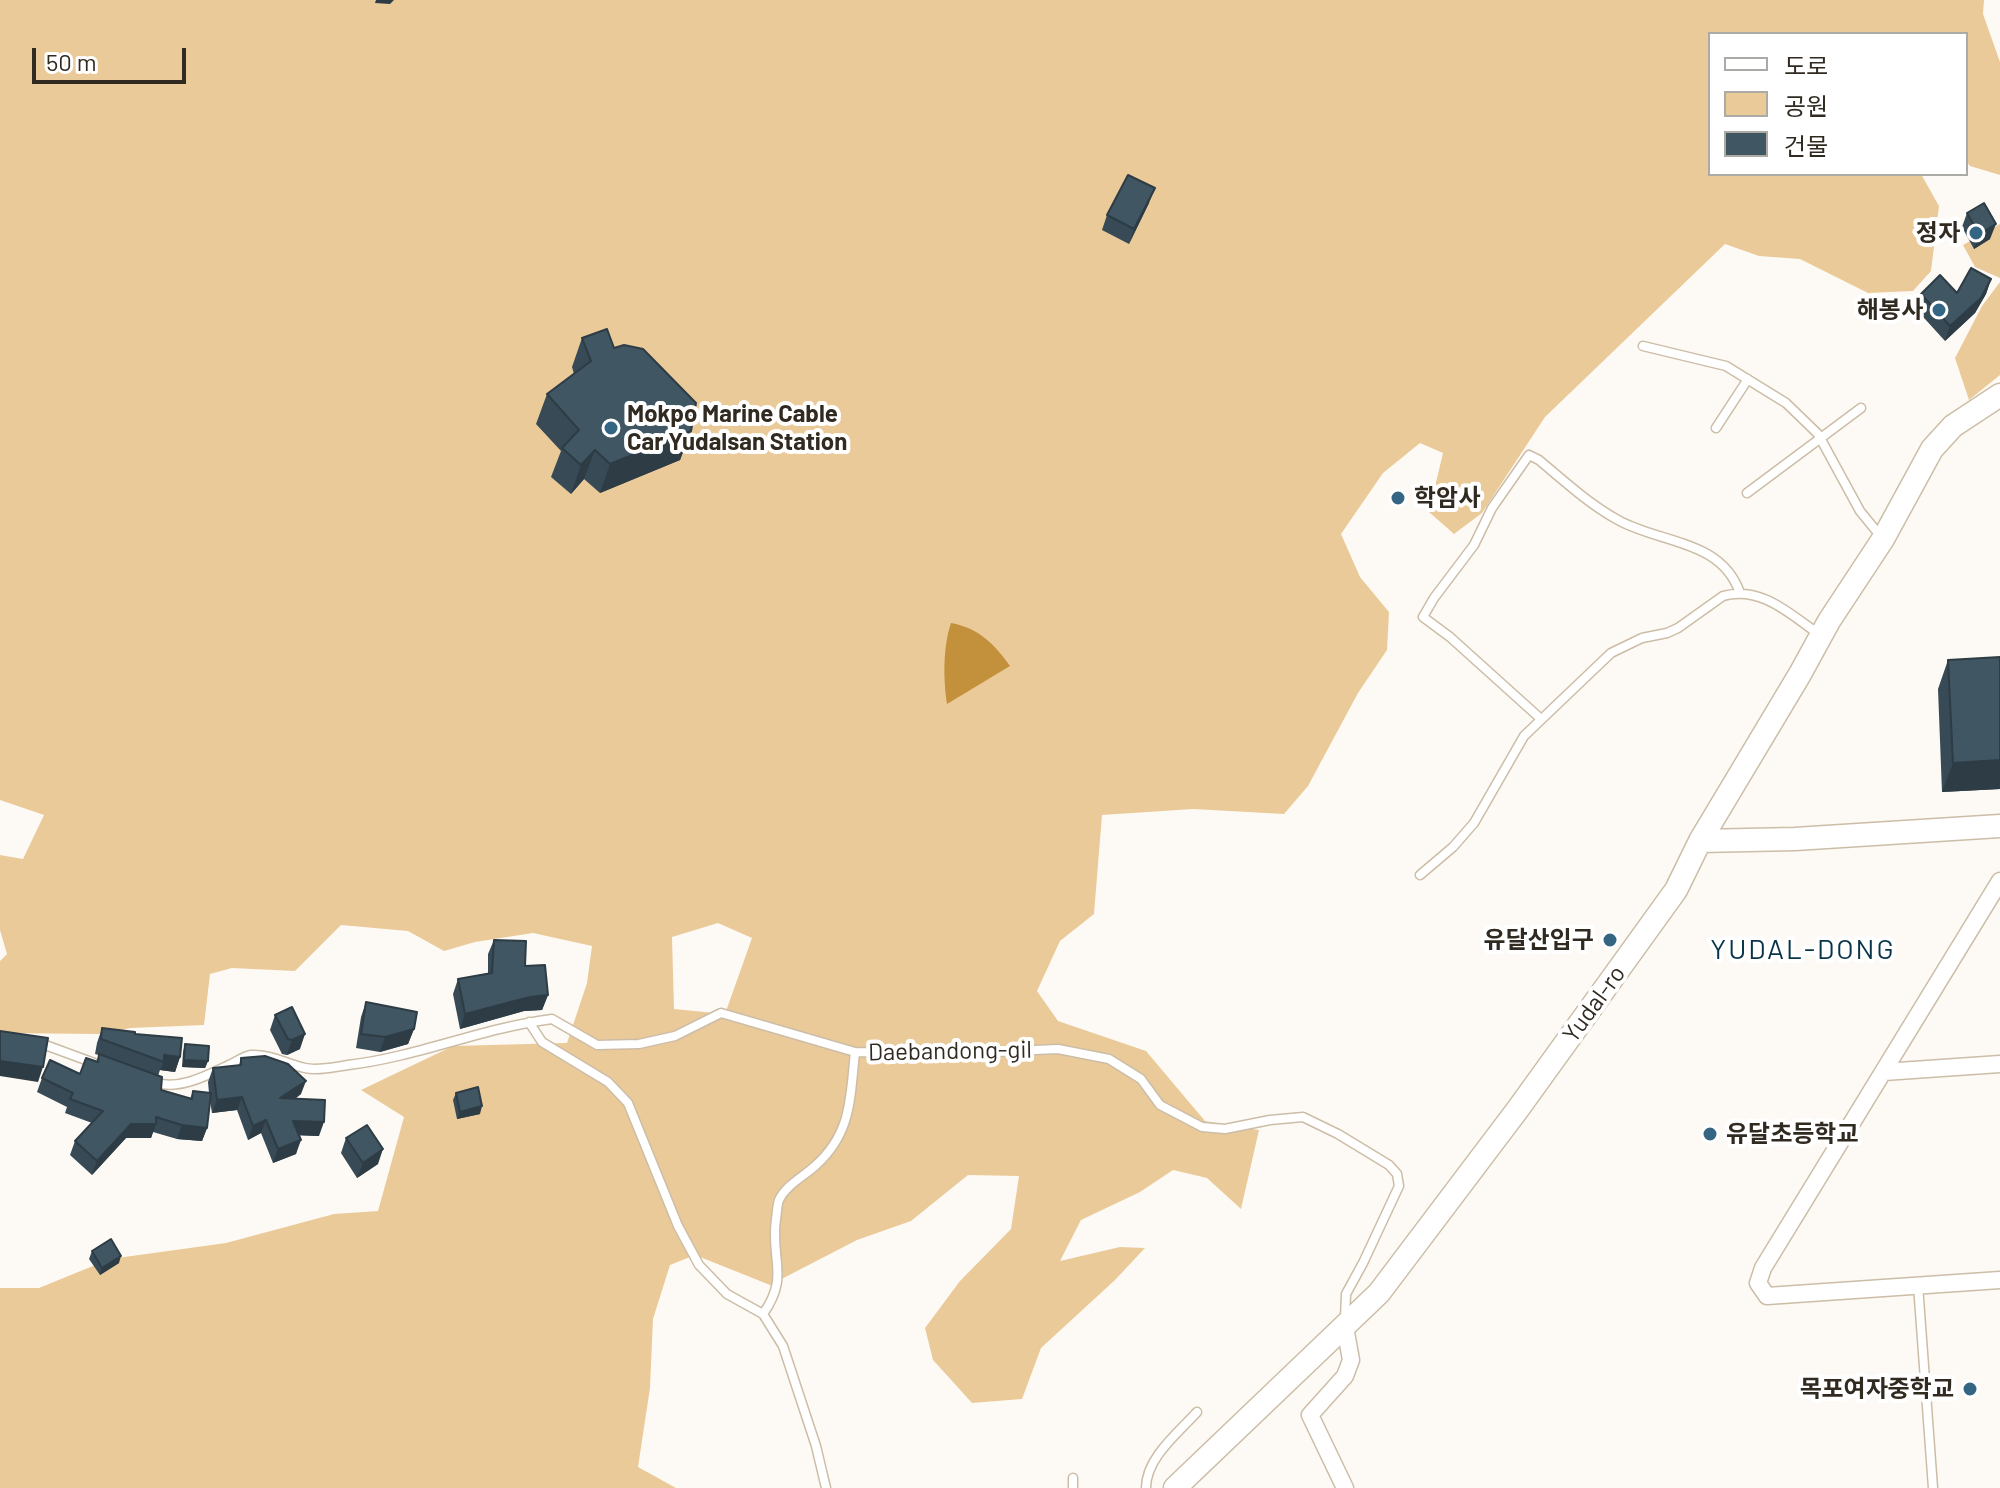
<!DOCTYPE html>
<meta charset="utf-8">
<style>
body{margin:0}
#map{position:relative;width:2000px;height:1488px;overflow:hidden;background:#fdfaf5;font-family:Barlow,"Noto Sans KR",sans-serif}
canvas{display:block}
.legend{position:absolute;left:1708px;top:32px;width:260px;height:144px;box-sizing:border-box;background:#fff;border:2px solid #acaaa6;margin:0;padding:10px 14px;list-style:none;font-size:24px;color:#302a21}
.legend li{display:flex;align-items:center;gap:16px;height:40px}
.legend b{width:40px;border:2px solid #acaaa6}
.scale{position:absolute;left:32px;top:48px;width:154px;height:36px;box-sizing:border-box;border:4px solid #302a21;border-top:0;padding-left:10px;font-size:24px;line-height:28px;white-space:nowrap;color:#302a21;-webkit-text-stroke:6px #fff;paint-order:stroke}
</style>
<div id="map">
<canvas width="2000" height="1488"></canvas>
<ul class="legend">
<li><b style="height:10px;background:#fff"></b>도로</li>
<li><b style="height:22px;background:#ebca9a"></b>공원</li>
<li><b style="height:22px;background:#405663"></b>건물</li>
</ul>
<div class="scale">50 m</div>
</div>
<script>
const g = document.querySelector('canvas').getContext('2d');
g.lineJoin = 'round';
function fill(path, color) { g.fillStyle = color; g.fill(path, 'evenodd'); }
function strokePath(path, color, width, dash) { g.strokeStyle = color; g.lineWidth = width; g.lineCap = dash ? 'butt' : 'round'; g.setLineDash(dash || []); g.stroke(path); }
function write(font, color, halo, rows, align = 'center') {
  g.font = font + ' Barlow,"Noto Sans KR",sans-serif'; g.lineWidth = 8; g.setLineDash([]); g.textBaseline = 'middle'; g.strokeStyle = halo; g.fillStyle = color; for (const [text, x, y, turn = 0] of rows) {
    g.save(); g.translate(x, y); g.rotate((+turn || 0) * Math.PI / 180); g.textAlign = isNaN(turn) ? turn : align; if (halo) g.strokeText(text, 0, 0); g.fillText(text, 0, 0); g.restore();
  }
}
fill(new Path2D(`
 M0,0H1984L1983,14L2000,62V175L1970,166L1966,161V34H1710V174H1921L1939,206L1931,271L1913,291L1868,293L1800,259L1759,256L1725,244L1545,417L1482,513L1454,534L1429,512L1443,453L1420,443L1383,473L1341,534L1360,577L1389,612L1387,650L1358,693L1308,786L1284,814L1193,809L1102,815L1094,914L1060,941L1037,991L1058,1021L1146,1051L1205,1121L1259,1130L1241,1209L1207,1178L1173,1170L1140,1192L1081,1220L1060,1261L1120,1247L1145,1248L1115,1280L1041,1348L1022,1399L972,1403L933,1360L925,1328L960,1281L1011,1229L1019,1176L968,1175L911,1221L857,1240L770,1285L695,1255L670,1265L653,1319L650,1388L638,1467L676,1488H0V1288H39L110,1259L226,1243L334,1214L378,1211L404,1117L361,1090L453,1046L567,1043L587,983L592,946L533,933L475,942L444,951L408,931L341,925L295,971L232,968L210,974L204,1025L131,1028L98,1034L0,1033V961L7,954L0,930V855L23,859L44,815L0,800ZM718,923L752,938L725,1014L674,1009L672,937Z
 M2000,224V278L1975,267L1963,245Z
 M2000,282V375L1969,400L1955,358L1982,306Z`), '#ebca9a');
fill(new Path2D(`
 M951,623C979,628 994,644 1010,666L947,704C943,680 943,646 951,623Z`), '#c3903c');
const lane = new Path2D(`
 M1643,346L1726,366L1786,403L1818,434L1860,511L1882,538
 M1716,428L1748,379
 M1747,493L1861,408
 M1541,719L1450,637L1423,617L1434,598L1474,545L1492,508L1529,455L1539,460C1564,481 1589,504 1618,520C1661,544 1721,539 1740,593
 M1420,875L1453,847L1474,823L1524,736L1611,653L1642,638L1667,633L1678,628L1723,596C1761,585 1791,615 1820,635
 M529,1022L542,1042L608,1082L628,1103L678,1226L699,1265L727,1294L763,1314L783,1346L816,1446L826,1488
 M40,1043L94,1063
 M153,1082C178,1091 206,1076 229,1065C236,1062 244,1056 251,1055C270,1054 287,1064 305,1068C317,1071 335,1067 348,1065C417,1057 482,1028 552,1019L597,1045L639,1044L675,1036L721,1013L855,1052L942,1054L1058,1049L1109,1059L1141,1079L1160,1105L1202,1127L1225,1129L1270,1120L1303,1117L1338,1134L1389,1165L1397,1174L1399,1186L1363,1263L1346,1294L1345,1318
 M1918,1285L1933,1488
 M763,1314C790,1276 770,1259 776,1219C777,1213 777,1205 779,1200C786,1185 803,1177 815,1166C852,1133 850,1098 855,1052
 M1073,1488V1478
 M1146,1488C1146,1458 1178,1433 1197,1412`);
const street = new Path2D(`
 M2000,881L1763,1268L1758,1283L1767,1296L2000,1280
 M1884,1072L2000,1064
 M1345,1327L1351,1360L1345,1376L1310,1415L1345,1488`);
const secondary = new Path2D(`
 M1700,841L1795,839L2000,826
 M1175,1488L1379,1293L1518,1109L1676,890L1700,841L1800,674L1829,621L1883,539L1932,449L1953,426L2000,395`);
strokePath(lane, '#ccbda7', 11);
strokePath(street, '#ccbda7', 19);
strokePath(secondary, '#ccbda7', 25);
strokePath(lane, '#fff', 8);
strokePath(street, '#fff', 16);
strokePath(secondary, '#fff', 22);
fill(new Path2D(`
 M1149,203L1129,244L1102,230L1107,215Z
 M1967,213L1990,239L1974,249L1962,227Z
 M1991,279L1986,294L1975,313L1945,341L1915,308L1921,294L1957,293Z
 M582,338L614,348L691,431L680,460L600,493L584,479L571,494L551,477L561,451L536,424L547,394L574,374L572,367Z
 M2000,657V789L1942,792L1938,689L1948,660Z
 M494,940L525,966L548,995L542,1010L524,1011L460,1029L453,994L458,979L488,973V954Z
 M366,1002L414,1029L408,1044L380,1052L356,1048L361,1017Z
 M275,1015L300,1049L287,1055L282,1054L270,1030Z
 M102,1028L135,1034L180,1057L175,1072L160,1070L158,1076L161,1090L190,1099L193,1091L209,1093L208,1082L213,1068L239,1065L241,1058L301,1094L295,1099L319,1136L299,1135L296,1154L273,1163L261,1133L248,1140L237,1110L212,1113L210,1101L207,1128L202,1141L177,1139L153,1132L151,1138H126L92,1175L70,1155L75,1141L92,1123L65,1113L67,1107L37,1092L42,1078L80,1074L96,1062L99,1055L95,1054L97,1043Z
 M185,1044L208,1061L205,1068L182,1067L183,1052Z
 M456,1093L480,1114L457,1119L453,1100Z
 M346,1138L378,1164L357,1178L341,1153Z
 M92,1251L119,1263L100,1275L89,1259Z`), '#374a55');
fill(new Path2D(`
 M376,0H394L390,4L375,3Z
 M1155,188L1149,203L1129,244L1134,229Z
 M1996,224L1990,239L1974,249L1979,234Z
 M1991,279L1986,294L1975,313L1945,341L1950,326Z
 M691,431L680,460L600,493L610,464Z
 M595,450L584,479L571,494L581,465Z
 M2000,760V789L1942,792L1953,763Z
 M548,995L542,1010L524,1011L460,1029L465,1014L530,997Z
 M414,1029L408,1044L380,1052L385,1037Z
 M305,1034L300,1049L287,1055L292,1040Z
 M164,1055L180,1057L175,1072L160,1070L164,1062Z
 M184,1060L208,1061L205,1068L182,1067Z
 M0,1061L43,1067L38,1082L0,1076Z
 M306,1081L301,1094L275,1112L280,1098Z
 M242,1097L237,1110L212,1113L217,1100Z
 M482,1106L480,1114L457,1119L460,1112Z
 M266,1120L261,1133L248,1140L253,1126Z
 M293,1121L324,1122L319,1136L288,1135Z
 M131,1124H156L151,1138H126L92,1175L97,1161Z
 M182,1125L207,1128L202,1141L177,1139Z
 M301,1140L296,1154L273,1163L278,1149Z
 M383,1149L378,1164L357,1178L363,1163Z
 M121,1256L119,1263L100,1275L102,1268Z`), '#2d3c45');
const building = new Path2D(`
 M1128,175L1155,188L1134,229L1107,215Z
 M1984,203L1996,224L1979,234L1967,213Z
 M1971,268L1991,279L1981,298L1950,326L1921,294L1940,275L1957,293Z
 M607,329L614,348L624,345L643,349L696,403L691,431L610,464L595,450L581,465L562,448L579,430L547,394L591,361L582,338Z
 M2000,657V760L1953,763L1948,660Z
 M494,940L526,941L525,966L545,965L548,995L530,997L465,1014L458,979L492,973Z
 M366,1002L417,1012L414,1029L385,1037L361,1034Z
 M292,1007L305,1034L292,1040L288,1039L275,1015Z
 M102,1028L135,1032V1034L182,1038L180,1057L164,1055V1062L101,1039Z
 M0,1031L48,1038L43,1067L0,1061Z
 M185,1044L209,1046L208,1061L184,1060Z
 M99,1054L162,1077L161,1090L192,1099L193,1091L211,1093L207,1128L182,1125L156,1117V1124H131L97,1161L75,1141L103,1111L70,1099L73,1093L42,1078L50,1060L80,1074L86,1058L98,1062Z
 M265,1056L288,1064L306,1081L280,1098L325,1100L324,1122L293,1121L301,1140L278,1149L266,1120L253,1126L242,1097L217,1100L213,1068L241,1065V1058Z
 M478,1087L482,1106L460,1112L456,1093Z
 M367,1125L383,1149L363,1163L346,1138Z
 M111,1239L121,1256L102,1268L92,1251Z`);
fill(building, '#405663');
strokePath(building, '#2d3c45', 2);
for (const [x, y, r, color] of [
 [1976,233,8,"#346583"],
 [1939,310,8,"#346583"],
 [611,428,8,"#346583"],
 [1398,498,8,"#346583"],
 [1610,940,8,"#346583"],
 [1710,1134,8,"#346583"],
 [1970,1389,8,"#346583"]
]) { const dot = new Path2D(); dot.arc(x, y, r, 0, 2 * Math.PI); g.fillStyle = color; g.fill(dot); strokePath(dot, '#fff', 3); }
write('bold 24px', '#302a21', '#fff', [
 ["정자",1960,233],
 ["해봉사",1923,310],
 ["Mokpo Marine Cable",627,414,"left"],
 ["Car Yudalsan Station",627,442,"left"],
 ["학암사",1414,498,"left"],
 ["유달산입구",1594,940],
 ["유달초등학교",1726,1134,"left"],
 ["목포여자중학교",1954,1389]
], 'right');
write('24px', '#302a21', '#fff', [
 ["Yudal-ro",1594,1004,-54],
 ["Daebandong-gil",950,1051,-1]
]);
g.letterSpacing = '2px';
write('28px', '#083349', '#fff', [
 ["YUDAL-DONG",1803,950]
]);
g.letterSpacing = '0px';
</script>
